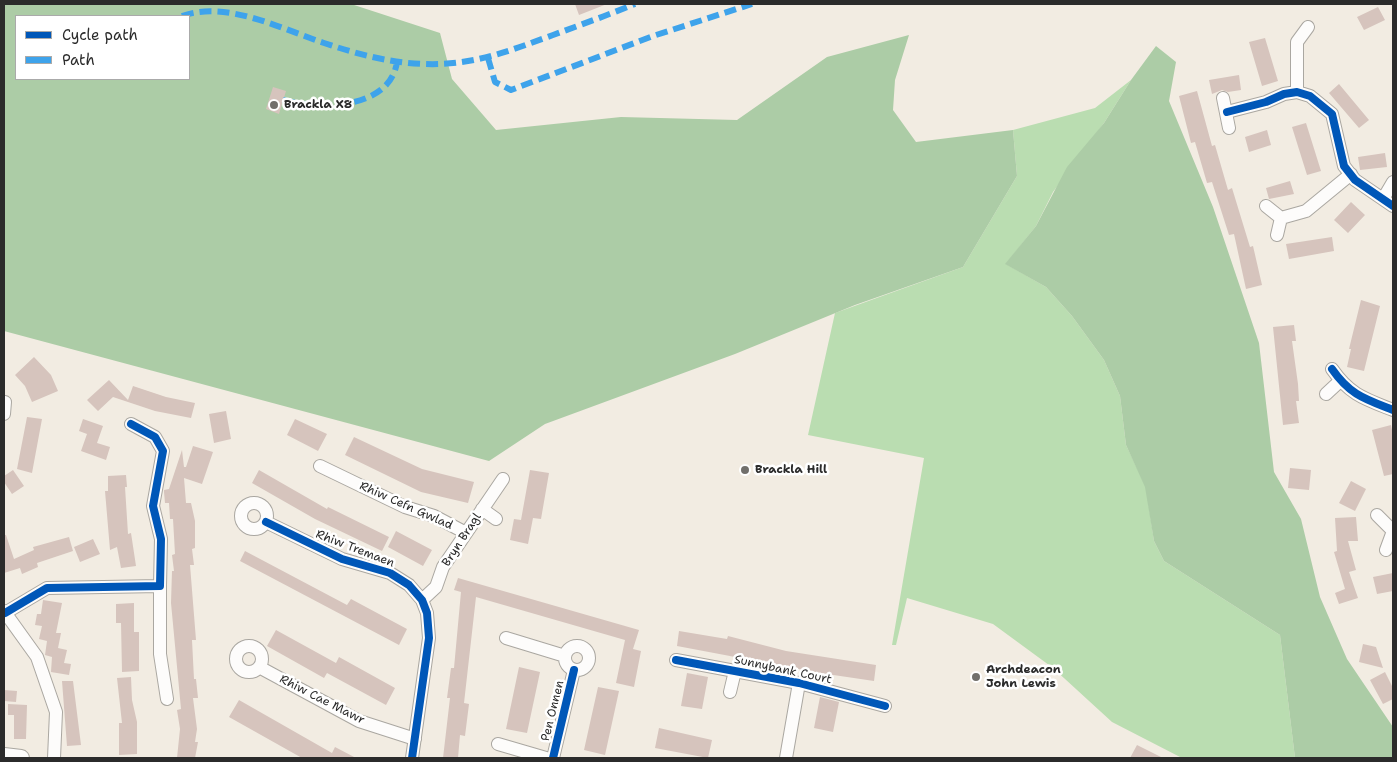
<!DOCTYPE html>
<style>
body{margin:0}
#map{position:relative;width:1397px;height:762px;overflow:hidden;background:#f2ece2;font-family:"Shantell Sans",sans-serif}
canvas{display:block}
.frame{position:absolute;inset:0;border:5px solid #2b2b2b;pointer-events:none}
.legend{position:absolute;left:15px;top:15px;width:175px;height:65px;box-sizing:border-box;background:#fff;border:1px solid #aaa;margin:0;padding:6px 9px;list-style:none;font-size:15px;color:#2b2b2b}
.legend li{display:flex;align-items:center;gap:10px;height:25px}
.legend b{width:25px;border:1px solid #aaa}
</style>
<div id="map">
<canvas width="1397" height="762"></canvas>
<div class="frame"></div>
<ul class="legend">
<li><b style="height:6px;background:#0057b8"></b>Cycle path</li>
<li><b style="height:6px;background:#3ea3eb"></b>Path</li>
</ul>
</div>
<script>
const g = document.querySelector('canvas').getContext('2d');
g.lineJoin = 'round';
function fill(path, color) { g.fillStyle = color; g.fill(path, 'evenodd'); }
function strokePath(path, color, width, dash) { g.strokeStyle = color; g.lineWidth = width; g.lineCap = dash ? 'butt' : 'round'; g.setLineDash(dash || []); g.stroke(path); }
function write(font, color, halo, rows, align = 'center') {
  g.font = font + ' "Shantell Sans",sans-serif'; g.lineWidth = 5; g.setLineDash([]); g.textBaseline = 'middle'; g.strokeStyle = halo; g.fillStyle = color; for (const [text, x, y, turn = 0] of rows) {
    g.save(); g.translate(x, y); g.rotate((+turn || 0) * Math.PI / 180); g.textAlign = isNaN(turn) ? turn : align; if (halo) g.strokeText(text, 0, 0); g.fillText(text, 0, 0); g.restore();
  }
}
fill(new Path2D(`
 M1131,80L1104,123L1053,192L1036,226L1006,264L1046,287L1072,316L1104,360L1120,396L1126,445L1146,487L1154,541L1164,561L1280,635L1295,758H1182L1112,722L1053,668L993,624L907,598L896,645H892L924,458L808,435L835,313L963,267L1017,176L1013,130L1095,108Z`), '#baddb1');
fill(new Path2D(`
 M4,4H351L440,33L452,79L496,130L621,117L737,120L827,57L909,35L895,80L893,110L916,142L1013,130L1017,176L963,267L855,305L735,354L545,424L489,461L4,331ZM16,16H189V79H16Z
 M1156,46L1176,62L1169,101L1213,207L1259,343L1274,472L1301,519L1320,597L1347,659L1393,727V758H1295L1280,635L1164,561L1154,541L1145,487L1126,445L1120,396L1104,360L1072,316L1046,287L1005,264L1036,226L1067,167L1104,123L1131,80Z`), '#accca6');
fill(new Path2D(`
 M575,4H607L579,15Z
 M1378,7L1385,20L1364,30L1357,17Z
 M1265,38L1278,81L1262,86L1249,42Z
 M1239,75L1241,90L1228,92L1222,90L1212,94L1209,80Z
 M1339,84L1369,120L1359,128L1329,93Z
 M273,87L286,91L279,114L266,109Z
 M1197,91L1212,146L1215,145L1228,190L1232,188L1250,247L1253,246L1262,285L1246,289L1234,234L1229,235L1212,182L1207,183L1195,142L1191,143L1179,96Z
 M1306,123L1321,171L1307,175L1292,127Z
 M1267,130L1271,145L1249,152L1245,137Z
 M1385,153L1387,167L1360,170L1358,157Z
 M1290,181L1294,194L1269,199L1266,188Z
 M1351,202L1365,215L1348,233L1334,220Z
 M1332,237L1334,251L1289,259L1286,244Z
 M1361,300L1380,306L1364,371L1347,367L1351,349H1349Z
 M1294,325L1296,341H1292L1298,384L1299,401H1296L1299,423L1283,425L1273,327Z
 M34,357L51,375L58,391L32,402L25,386L15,375Z
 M109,380L128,400L133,386L166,397L195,403L191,418L155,411L113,397L98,411L87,400Z
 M226,411L231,439L214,443L209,414Z
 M27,417L42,419L32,473L17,469Z
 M83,419L103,426L97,443L110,447L106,460L81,451L87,434L79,431Z
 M295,419L327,434L318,451L287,435Z
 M1391,425L1393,435V474L1384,476L1372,430Z
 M354,437L422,469L474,482L468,503L421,492L345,455Z
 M193,446L213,452L202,484L184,478L186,503H191L195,521V548L192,549L194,565H190L196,640H192L194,679H196L198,698H193L197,729L195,742H198L195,758H177L180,729L177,710L181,709L171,603L172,571H174L172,555L175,554L173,519H170L169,503H165L164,492V490L169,489L182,450L184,467H186Z
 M1290,468L1311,470L1309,490L1288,488Z
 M13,470L24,486L12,494L4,482V476Z
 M259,470L327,509L328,507L389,537L382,551L315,519L252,483Z
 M530,470L549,473L541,519L533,518L528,544L510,540L514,519L521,520Z
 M126,475L127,487H125L128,534L131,533L136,566L121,568L117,547L110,550L105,491H108V476Z
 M1351,481L1366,489L1355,511L1339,503Z
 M1356,517L1358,541H1348L1356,570L1349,572L1358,598L1339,604L1335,593L1345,589L1334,552L1337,551L1335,518Z
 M396,531L432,550L423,566L388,547Z
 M4,535H6L14,559L34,550L33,547L69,537L73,551L37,563L38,567L22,574L20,568L4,573Z
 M93,539L100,554L80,562L74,547Z
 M245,551L347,605L351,599L407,629L399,645L240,561Z
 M1393,573V591L1377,594L1373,577Z
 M458,578L639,630L633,649L641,651L634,687L616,683L625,640L476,597L464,703L469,704L465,736L460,735L458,758H443L450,698H447L451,668H454L461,592L454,590Z
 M43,600L62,603L56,633H61L58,648L67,650L64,663L71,664L69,675L51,672L52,657L45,655L47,641L39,639L42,626L35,625L37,614H41Z
 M134,603V632H139V671L122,672L121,623H116V604Z
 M276,630L336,663L339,657L395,688L386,705L327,673L324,678L267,646Z
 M679,631L727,639L728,636L786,651L876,665L874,681L820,673L677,646Z
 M1363,644L1376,647L1383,668L1359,662Z
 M519,667L540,672L527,733L506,729Z
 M1385,672L1393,688V699L1383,704L1370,680Z
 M687,673L708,677L702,709L681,706Z
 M131,677L132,700L137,722V754L119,755V723H122L117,678Z
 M62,681H73L81,745L67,746Z
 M598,687L619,691L605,755L584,750Z
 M4,690L17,691L16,702L4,701Z
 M820,697L839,702L833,732L814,728Z
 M239,700L332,753L335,747L356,758H302L229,717Z
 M8,704L27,705L26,739H14V715H8Z
 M659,728L712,740L708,758L655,748Z
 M1137,745L1163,758H1130Z`), '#d6c4bd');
const minor = new Path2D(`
 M1297,92V42L1308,27
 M1223,98L1229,128
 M1227,112L1266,102L1284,94L1297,92L1310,96L1332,114L1344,166L1355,180L1393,206
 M1383,199L1393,182
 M1266,206L1281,218
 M1277,235L1281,218L1306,211L1351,174
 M1332,369C1350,395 1365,399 1393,410
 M1326,394L1340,381
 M4,414L5,402
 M320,466L405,507L434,516L466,533
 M241 516a13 13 0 1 1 26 0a13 13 0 1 1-26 0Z
 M482,509L496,519
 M1377,515L1393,531
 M266,522L342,559L390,573L409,585L422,600L427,613L429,638L412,758
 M1386,550L1393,531
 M160,586V654L167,699
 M422,600L436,587L443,567L503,479
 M4,611L37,657L56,712L54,758
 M5,613L47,588L160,586L161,539L153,506L163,451L155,437L131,424
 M506,638L565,656
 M565 658a12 12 0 1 1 24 0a12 12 0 1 1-24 0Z
 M236 659a13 13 0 1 1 26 0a13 13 0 1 1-26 0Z
 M676,660L799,683L885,706
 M259,667L359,721L415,739
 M730,692L735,671
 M498,744L546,758
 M553,758L574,670
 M786,758L799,683`);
const tertiary = new Path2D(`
 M4,756L21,758`);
strokePath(minor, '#aaa7a1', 14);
strokePath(tertiary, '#aaa7a1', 18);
strokePath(minor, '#fdfcfb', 12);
strokePath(tertiary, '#fdfcfb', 16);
strokePath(new Path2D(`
 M182,16C226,0 282,29 324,43C357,54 390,63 424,64C472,66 509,51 553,35C580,25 608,15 635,4
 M488,58L495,82L511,90L653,36L752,4
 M283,100C318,110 390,110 397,62`), '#3ea3eb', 6, [12, 6]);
strokePath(new Path2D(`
 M1227,112L1266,102L1284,94L1297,92L1310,96L1332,114L1344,166L1355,180L1393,206
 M1332,369C1350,395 1365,399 1393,410
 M266,522L342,559L390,573L409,585L422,600L427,613L429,638L412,758
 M5,613L47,588L160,586L161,539L153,506L163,451L155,437L131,424
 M676,660L799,683L885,706
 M553,758L574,670`), '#0057b8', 8);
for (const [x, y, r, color] of [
 [274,105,5,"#716f6b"],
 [745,470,5,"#716f6b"],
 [976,677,5,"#716f6b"]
]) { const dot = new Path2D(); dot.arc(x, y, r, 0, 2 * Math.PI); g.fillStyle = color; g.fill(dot); strokePath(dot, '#fff', 2); }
write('bold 12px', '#2b2b2b', '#fff', [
 ["Brackla X8",284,105],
 ["Brackla Hill",755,470],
 ["Archdeacon",986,670],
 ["John Lewis",986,684]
], 'left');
write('12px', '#2b2b2b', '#fff', [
 ["Rhiw Cefn Gwlad",406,506,24],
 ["Bryn Bragl",462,540,-57],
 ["Rhiw Tremaen",355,549,21],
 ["Sunnybank Court",783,670,12],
 ["Rhiw Cae Mawr",322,700,27],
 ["Pen Onnen",553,711,-76]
]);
</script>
